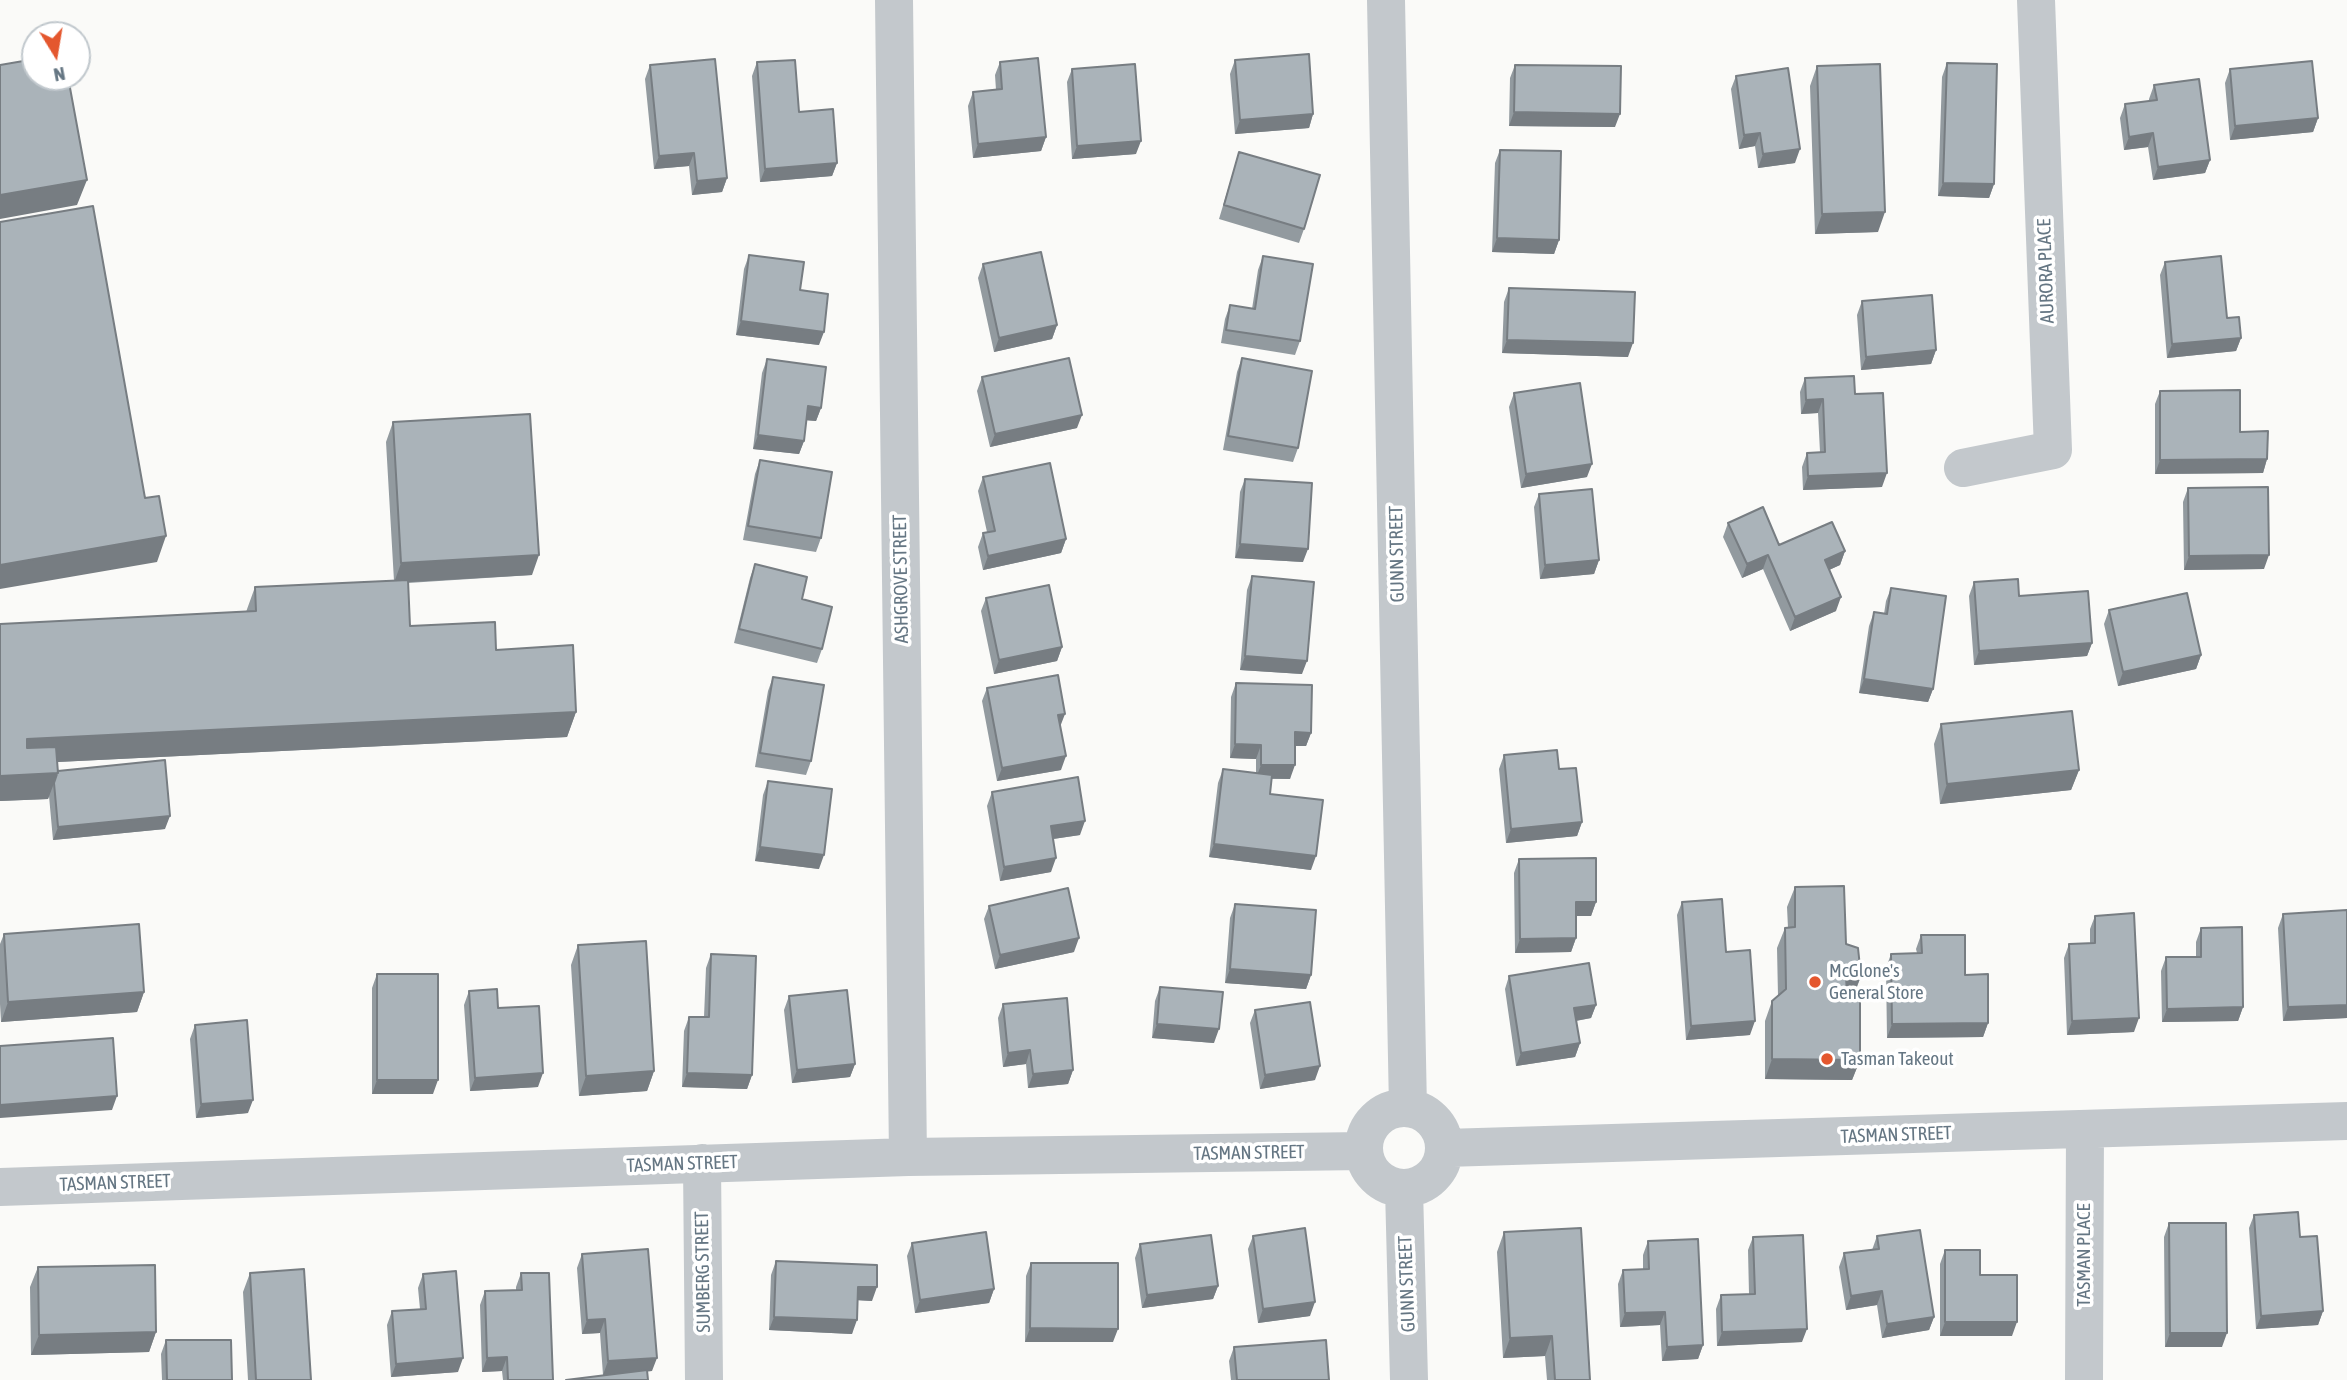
<!DOCTYPE html>
<style>
body{margin:0}
#map{position:relative;width:2347px;height:1380px;overflow:hidden;background:#fafaf8;font-family:"Asap Condensed",sans-serif}
canvas{display:block}
.north{position:absolute;left:21px;top:21px;width:70px;height:70px;box-sizing:border-box;background:#fff;border:2px solid #c1c8cd;border-radius:50%;rotate:169deg;font-size:19px;font-weight:700;line-height:28px;text-align:center;color:#657683}
.north::after{content:'';display:block;margin:auto;width:24px;height:32px;background:#e4572e;clip-path:polygon(50% 0,100% 100%,50% 72%,0 100%)}
</style>
<div id="map">
<canvas width="2347" height="1380"></canvas>
<div class="north">N</div>
</div>
<script>
const g = document.querySelector('canvas').getContext('2d');
g.lineJoin = 'round';
function strokePath(path, color, width, dash) { g.strokeStyle = color; g.lineWidth = width; g.lineCap = dash ? 'butt' : 'round'; g.setLineDash(dash || []); g.stroke(path); }
function fill(path, color) { g.fillStyle = color; g.fill(path, 'evenodd'); }
function write(font, color, halo, rows, align = 'center') {
  g.font = font + ' "Asap Condensed",sans-serif'; g.lineWidth = 7; g.setLineDash([]); g.textBaseline = 'middle'; g.strokeStyle = halo; g.fillStyle = color; for (const [text, x, y, turn = 0] of rows) {
    g.save(); g.translate(x, y); g.rotate((+turn || 0) * Math.PI / 180); g.textAlign = isNaN(turn) ? turn : align; if (halo) g.strokeText(text, 0, 0); g.fillText(text, 0, 0); g.restore();
  }
}
strokePath(new Path2D(`
 M894,0L908,1157
 M1386,0L1408,1108
 M1963,468L2053,450L2036,0
 M1364 1148a40 40 0 1 1 80 0a40 40 0 1 1-80 0Z
 M1445,1148L2347,1121
 M702,1163L704,1380
 M0,1187L908,1157L1364,1151
 M1404,1189L1409,1380
 M2084,1380L2085,1129`), '#c3c8cc', 38);
fill(new Path2D(`
 M1235,60L1313,114L1309,128L1235,134L1230,74Z
 M757,62L799,112L837,163L832,176L760,182L752,76Z
 M1000,62L1046,137L1041,151L973,158L968,106L973,92L996,90L995,75Z
 M1947,63L1994,184L1989,198L1938,196L1942,77Z
 M650,65L727,178L722,192L692,195L689,166L654,169L645,79Z
 M1515,65L1615,127L1509,126L1510,78Z
 M1817,66L1878,232L1815,234L1810,86Z
 M1072,69L1136,154L1072,159L1067,82Z
 M2230,69L2318,118L2313,132L2230,140L2225,83Z
 M1736,76L1795,163L1758,168L1755,146L1739,149L1731,89Z
 M2154,85L2210,160L2205,173L2153,180L2148,147L2124,150L2120,118L2125,104L2149,101V99Z
 M1500,150L1559,240L1554,254L1492,252L1495,163Z
 M1239,152L1304,229L1299,243L1219,219Z
 M749,255L800,290L819,345L736,335L744,269Z
 M1263,256L1300,341L1295,355L1221,343L1225,319L1230,305L1252,309L1258,270Z
 M2165,262L2227,318L2241,338L2236,351L2167,358L2160,275Z
 M983,264L1057,325L1052,339L994,352L978,278Z
 M1509,288L1628,357L1502,353L1504,302Z
 M1862,301L1936,350L1931,364L1861,370L1857,315Z
 M1242,358L1298,448L1293,462L1223,450L1237,372Z
 M767,359L821,408L816,421L806,420L804,441L799,454L753,449L762,373Z
 M982,377L1077,428L990,447L977,391Z
 M1805,378L1855,394L1882,487L1803,490L1802,467L1807,453L1820,452L1818,413L1801,414L1800,392Z
 M2160,391L2240,432L2267,459L2263,473L2155,474V404Z
 M1514,393L1587,477L1521,488L1509,407Z
 M393,422L532,575L408,583L410,626L496,650L576,712L567,737L57,762L58,771L165,829L53,840L49,796L48,799L0,801L246,612L255,587L394,581L386,442Z
 M760,460L821,538L816,552L743,540L755,474Z
 M983,477L1066,539L1061,553L983,570L978,547L983,533L987,532L978,491Z
 M1245,479L1303,562L1235,558L1240,492Z
 M2188,488L2264,569L2184,570L2183,502Z
 M1539,494L1599,560L1594,574L1540,579L1534,507Z
 M1728,523L1779,545L1845,551L1840,565L1829,570L1836,611L1790,631L1763,569L1742,578L1723,537Z
 M755,564L802,599L822,649L817,663L734,643L750,578Z
 M1252,576L1302,674L1240,670L1247,590Z
 M1974,582L2019,596L2092,643L2087,656L1974,665L1969,596Z
 M1891,588L1933,689L1928,702L1859,693L1869,626L1874,612L1884,614L1886,601Z
 M986,598L1062,647L1057,661L994,674L981,611Z
 M2109,610L2201,655L2196,669L2118,686L2104,624Z
 M773,677L811,761L806,775L755,767L768,691Z
 M1236,683L1311,733L1306,746H1295L1290,779H1271L1270,794L1311,870L1209,857L1218,783L1223,769L1256,773V759L1230,758L1231,697Z
 M987,688L1061,727V770L997,781L982,701Z
 M1941,724L2079,770L2071,790L1940,804L1934,744Z
 M1504,755L1559,769L1582,822L1577,836L1506,843L1499,769Z
 M768,781L819,869L755,861L763,795Z
 M992,792L1080,835L1053,839L1051,872L1000,881L987,806Z
 M1519,859L1596,902L1591,916H1576V938L1571,952L1515,953L1514,873Z
 M1795,887L1846,944L1861,976L1854,995L1860,1060L1852,1080L1765,1079V1021L1772,1001L1778,996L1777,948L1785,928H1788L1787,907Z
 M1682,902L1726,952L1750,1035L1686,1040L1677,915Z
 M1235,904L1311,975L1306,989L1225,983L1230,918Z
 M989,906L1074,952L995,969L984,919Z
 M2347,910V1018L2283,1021L2278,928L2283,914Z
 M2095,916L2134,1032L2067,1035L2064,958L2069,944L2090,943V929Z
 M2201,928L2243,1007L2238,1021L2162,1022L2161,971L2166,957H2196V942Z
 M4,934L144,992L137,1012L1,1022L0,1004V944Z
 M1921,935L1965,975L1988,1023L1983,1037L1887,1038L1886,968L1891,954L1917,953L1916,949Z
 M578,945L654,1071L647,1091L579,1096L571,965Z
 M711,954L752,1075L747,1089L682,1087L684,1031L689,1017H704L706,968Z
 M377,974L433,1094H372V988Z
 M1509,976L1596,1005L1591,1018L1576,1021L1580,1043L1575,1057L1516,1066L1505,989Z
 M1160,987L1214,1043L1152,1038L1155,1001Z
 M469,991L498,1008L538,1087L470,1091L464,1005Z
 M789,996L855,1064L850,1077L792,1083L784,1010Z
 M1003,1004L1073,1070L1068,1084L1028,1088L1026,1064L1003,1067L998,1018Z
 M1255,1010L1315,1080L1260,1089L1250,1023Z
 M195,1025L248,1113L196,1118L190,1039Z
 M2254,1215L2323,1311L2318,1325L2256,1329L2249,1228Z
 M2169,1223L2222,1347H2165L2164,1237Z
 M1504,1232L1590,1380H1547L1545,1356L1503,1358L1497,1252Z
 M1253,1236L1310,1316L1258,1323L1248,1249Z
 M1877,1236L1934,1317L1929,1330L1882,1338L1877,1305L1846,1310L1839,1267L1844,1253L1872,1250Z
 M1753,1237L1802,1342L1717,1346L1716,1309L1721,1295L1749,1294L1748,1250Z
 M1648,1241L1703,1345L1698,1359L1662,1361L1660,1325L1620,1327L1618,1284L1623,1270L1643,1269V1255Z
 M912,1243L994,1289L989,1303L915,1313L907,1256Z
 M1140,1244L1218,1286L1213,1299L1142,1308L1135,1258Z
 M1945,1250L1980,1275L2012,1336H1940V1264Z
 M582,1254L652,1371L603,1375L600,1333L582,1334L577,1268Z
 M776,1261L872,1301L858,1300L852,1334L769,1330L771,1275Z
 M1031,1263L1113,1342H1025L1026,1276Z
 M38,1267L156,1332L149,1352L31,1355L30,1287Z
 M250,1273L311,1380H248L243,1292Z
 M521,1273L553,1380H503L502,1371L482,1372L480,1305L485,1291L516,1290V1287Z
 M423,1274L458,1372L391,1377L387,1325L392,1311L420,1309L418,1288Z
 M166,1340L232,1380H162L161,1354Z
 M1234,1347L1329,1380H1231L1229,1361Z`), '#929a9f');
fill(new Path2D(`
 M1514,112L1620,114L1615,127L1509,126Z
 M1313,114L1309,128L1235,134L1240,120Z
 M2318,118L2313,132L2230,140L2235,126Z
 M1760,133L1755,146L1739,149L1744,135Z
 M2153,133L2148,147L2124,150L2129,137Z
 M1046,137L1041,151L973,158L978,144Z
 M1141,141L1136,154L1072,159L1077,146Z
 M1800,149L1795,163L1758,168L1763,154Z
 M694,153L689,166L654,169L659,156Z
 M2210,160L2205,173L2153,180L2158,167Z
 M837,163L832,176L760,182L765,169Z
 M727,178L722,192L692,195L697,181Z
 M87,180L77,205L0,219V195Z
 M1943,183L1994,184L1989,198L1938,196Z
 M1885,212L1878,232L1815,234L1822,214Z
 M1497,238L1559,240L1554,254L1492,252Z
 M741,321L824,332L819,345L736,335Z
 M1057,325L1052,339L994,352L999,338Z
 M2241,338L2236,351L2167,358L2172,344Z
 M1507,340L1633,343L1628,357L1502,353Z
 M1936,350L1931,364L1861,370L1866,357Z
 M1823,399L1818,413L1801,414L1806,400Z
 M808,406L821,408L816,421L803,420Z
 M1082,415L1077,428L990,447L995,434Z
 M758,435L804,441L799,454L753,449Z
 M2267,459L2263,473L2155,474L2160,460Z
 M1592,464L1587,477L1521,488L1526,474Z
 M1887,473L1882,487L1803,490L1808,476Z
 M166,536L157,562L0,589V565Z
 M1066,539L1061,553L983,570L988,556Z
 M1240,544L1308,549L1303,562L1235,558Z
 M1845,551L1840,565L1820,574L1825,560Z
 M539,555L532,575L394,583L401,563Z
 M1768,555L1763,569L1742,578L1747,564Z
 M2269,555L2264,569L2184,570L2189,556Z
 M1599,560L1594,574L1540,579L1545,565Z
 M1841,597L1836,611L1790,631L1795,617Z
 M2092,643L2087,656L1974,665L1979,651Z
 M1062,647L1057,661L994,674L999,660Z
 M2201,655L2196,669L2118,686L2123,672Z
 M1245,656L1307,661L1302,674L1240,670Z
 M1864,679L1933,689L1928,702L1859,693Z
 M576,712L567,737L17,764L27,739Z
 M1065,714L1060,727L1058,715Z
 M1295,732L1311,733L1306,746H1290Z
 M1235,744L1261,745L1256,759L1230,758Z
 M1066,756L1061,770L997,781L1002,768Z
 M1261,765H1295L1290,779L1256,778Z
 M2079,770L2071,790L1940,804L1947,784Z
 M58,773L48,799L0,801V776Z
 M170,816L165,829L53,840L58,827Z
 M1085,821L1080,835L1046,840L1051,826Z
 M1582,822L1577,836L1506,843L1511,829Z
 M1214,844L1316,856L1311,870L1209,857Z
 M760,847L824,855L819,869L755,861Z
 M1056,858L1051,872L1000,881L1004,867Z
 M1576,902H1596L1591,916H1571Z
 M1079,938L1074,952L995,969L1000,955Z
 M1576,938L1571,952L1515,953L1520,939Z
 M1230,969L1311,975L1306,989L1225,983Z
 M1861,976L1853,996L1838,997L1846,977Z
 M144,992L137,1012L1,1022L8,1002Z
 M1596,1005L1591,1018L1569,1022L1574,1008Z
 M2347,1005V1018L2283,1021L2288,1007Z
 M2243,1007L2238,1021L2162,1022L2167,1009Z
 M2139,1018L2134,1032L2067,1035L2072,1021Z
 M1755,1021L1750,1035L1686,1040L1691,1026Z
 M1988,1023L1983,1037L1887,1038L1892,1024Z
 M1157,1024L1219,1029L1214,1043L1152,1038Z
 M1580,1043L1575,1057L1516,1066L1521,1053Z
 M1030,1050L1026,1064L1003,1067L1008,1053Z
 M1772,1059L1860,1060L1852,1080L1765,1079Z
 M855,1064L850,1077L792,1083L797,1070Z
 M1320,1066L1315,1080L1260,1089L1265,1075Z
 M1073,1070L1068,1084L1028,1088L1033,1074Z
 M654,1071L647,1091L579,1096L586,1076Z
 M543,1073L538,1087L470,1091L475,1078Z
 M687,1073L752,1075L747,1089L682,1087Z
 M377,1080H438L433,1094H372Z
 M117,1096L112,1110L0,1118V1105Z
 M253,1100L248,1113L196,1118L201,1104Z
 M1218,1286L1213,1299L1142,1308L1147,1295Z
 M858,1287H877L872,1301L853,1300Z
 M994,1289L989,1303L915,1313L920,1300Z
 M1882,1291L1877,1305L1846,1310L1851,1296Z
 M1315,1302L1310,1316L1258,1323L1263,1309Z
 M2323,1311L2318,1325L2256,1329L2261,1316Z
 M1665,1312L1660,1325L1620,1327L1625,1313Z
 M774,1317L857,1320L852,1334L769,1330Z
 M1934,1317L1929,1330L1882,1338L1887,1324Z
 M605,1319L600,1333L582,1334L587,1320Z
 M1945,1322H2017L2012,1336H1940Z
 M1030,1328L1118,1329L1113,1342H1025Z
 M1807,1329L1802,1342L1717,1346L1722,1332Z
 M156,1332L149,1352L31,1355L39,1335Z
 M2170,1333H2227L2222,1347H2165Z
 M1552,1336L1545,1356L1503,1358L1510,1338Z
 M1703,1345L1698,1359L1662,1361L1667,1347Z
 M507,1357L502,1371L482,1372L487,1358Z
 M463,1358L458,1372L391,1377L396,1364Z
 M657,1358L652,1371L603,1375L608,1361Z`), '#777d82');
const building = new Path2D(`
 M1309,54L1313,114L1240,120L1235,60Z
 M1038,58L1046,137L978,144L973,92L1002,89L1000,62Z
 M35,59V77H68L87,180L0,195V65Z
 M715,59L727,178L697,181L694,153L659,156L650,65Z
 M795,60L799,112L833,109L837,163L765,169L757,62Z
 M2312,61L2318,118L2235,126L2230,69Z
 M1947,63L1997,64L1994,184L1943,183Z
 M1135,64L1141,141L1077,146L1072,69Z
 M1880,64L1885,212L1822,214L1817,66Z
 M1515,65L1621,66L1620,114L1514,112Z
 M1788,68L1800,149L1763,154L1760,133L1744,135L1736,76Z
 M2199,79L2210,160L2158,167L2153,133L2129,137L2125,104L2157,100L2154,85Z
 M1500,150L1561,151L1559,240L1497,238Z
 M1239,152L1320,175L1304,229L1224,205Z
 M93,206L145,498L159,496L166,536L0,565V222Z
 M1041,252L1057,325L999,338L983,264Z
 M749,255L804,262L800,290L828,294L824,332L741,321Z
 M1263,256L1313,264L1300,341L1226,330L1230,305L1255,309Z
 M2221,256L2227,318L2239,317L2241,338L2172,344L2165,262Z
 M1509,288L1635,292L1633,343L1507,340Z
 M1932,295L1936,350L1866,357L1862,301Z
 M1069,358L1082,415L995,434L982,377Z
 M1242,358L1312,371L1298,448L1228,436Z
 M767,359L826,367L821,408L808,406L804,441L758,435Z
 M1854,376L1855,394L1883,393L1887,473L1808,476L1807,453L1825,452L1823,399L1806,400L1805,378Z
 M1580,383L1592,464L1526,474L1514,393Z
 M2240,390V432L2268,431L2267,459L2160,460V391Z
 M530,414L539,555L401,563L393,422Z
 M760,460L832,472L821,538L748,526Z
 M1050,463L1066,539L988,556L983,533L995,531L983,477Z
 M1245,479L1312,483L1308,549L1240,544Z
 M2268,487L2269,555L2189,556L2188,488Z
 M1592,489L1599,560L1545,565L1539,494Z
 M1763,507L1779,545L1832,522L1845,551L1825,560L1841,597L1795,617L1768,555L1747,564L1728,523Z
 M755,564L807,577L802,599L832,607L822,649L739,629Z
 M1252,576L1314,582L1307,661L1245,656Z
 M2018,579L2019,596L2088,591L2092,643L1979,651L1974,582Z
 M408,580L410,626L495,622L496,650L573,645L576,712L27,739V748L56,747L58,773L0,776V624L256,611L255,587Z
 M1049,585L1062,647L999,660L986,598Z
 M1891,588L1946,596L1933,689L1864,679L1874,612L1887,614Z
 M2187,593L2201,655L2123,672L2109,610Z
 M1058,675L1065,714L1058,715L1066,756L1002,768L987,688Z
 M773,677L824,685L811,761L760,753Z
 M1236,683L1312,685L1311,733L1295,732V765H1261V745L1235,744Z
 M2072,711L2079,770L1947,784L1941,724Z
 M1557,750L1559,769L1576,768L1582,822L1511,829L1504,755Z
 M165,760L170,816L58,827L54,783L58,771Z
 M1223,769L1272,775L1270,794L1323,800L1316,856L1214,844Z
 M1078,777L1085,821L1051,826L1056,858L1004,867L992,792Z
 M768,781L832,789L824,855L760,847Z
 M1596,858V902H1576V938L1520,939L1519,859Z
 M1844,886L1846,944L1858,948L1861,976L1846,977L1847,993L1860,997V1060L1772,1059V1001L1786,989L1785,928L1795,927V887Z
 M1068,888L1079,938L1000,955L989,906Z
 M1722,899L1726,952L1750,950L1755,1021L1691,1026L1682,902Z
 M1235,904L1316,910L1311,975L1230,969Z
 M2347,910V1005L2288,1007L2283,914Z
 M2134,913L2139,1018L2072,1021L2069,944L2095,943V916Z
 M139,924L144,992L8,1002L4,934Z
 M2242,927L2243,1007L2167,1009L2166,957H2201V928Z
 M1921,935H1965V975L1988,974V1023L1892,1024L1891,954L1922,953Z
 M646,941L654,1071L586,1076L578,945Z
 M711,954L756,956L752,1075L687,1073L689,1017H709Z
 M1589,963L1596,1005L1574,1008L1580,1043L1521,1053L1509,976Z
 M377,974H438V1080H377Z
 M1160,987L1223,992L1219,1029L1157,1024Z
 M497,989L498,1008L539,1006L543,1073L475,1078L469,991Z
 M847,990L855,1064L797,1070L789,996Z
 M1067,998L1073,1070L1033,1074L1030,1050L1008,1053L1003,1004Z
 M1310,1002L1320,1066L1265,1075L1255,1010Z
 M247,1020L253,1100L201,1104L195,1025Z
 M113,1038L117,1096L0,1105V1046Z
 M2298,1212L2300,1237L2317,1236L2323,1311L2261,1316L2254,1215Z
 M2169,1223H2226L2227,1333H2170Z
 M1305,1228L1315,1302L1263,1309L1253,1236Z
 M1581,1228L1590,1380H1555L1552,1336L1510,1338L1504,1232Z
 M1920,1230L1934,1317L1887,1324L1882,1291L1851,1296L1844,1253L1879,1249L1877,1236Z
 M986,1232L994,1289L920,1300L912,1243Z
 M1211,1235L1218,1286L1147,1295L1140,1244Z
 M1803,1235L1807,1329L1722,1332L1721,1295L1755,1294L1753,1237Z
 M1698,1239L1703,1345L1667,1347L1665,1312L1625,1313L1623,1270L1649,1269L1648,1241Z
 M648,1249L657,1358L608,1361L605,1319L587,1320L582,1254Z
 M1945,1250H1980V1275H2017V1322H1945Z
 M776,1261L877,1265V1287H858L857,1320L774,1317Z
 M1031,1263H1118V1329L1030,1328Z
 M155,1265L156,1332L39,1335L38,1267Z
 M304,1269L311,1380H256L250,1273Z
 M456,1271L463,1358L396,1364L392,1311L426,1309L423,1274Z
 M521,1273H549L553,1380H508L507,1357L487,1358L485,1291L522,1290Z
 M166,1340H231L232,1380H167Z
 M1326,1340L1329,1380H1237L1234,1347Z
 M647,1370L648,1380H566Z`);
fill(building, '#aab3b9');
strokePath(building, '#777d82', 2);
for (const [x, y, r, color] of [
 [1815,982,7,"#e4572e"],
 [1827,1059,7,"#e4572e"]
]) { const dot = new Path2D(); dot.arc(x, y, r, 0, 2 * Math.PI); g.fillStyle = color; g.fill(dot); strokePath(dot, '#fff', 2.5); }
write('19px', '#657683', '#fff', [
 ["AURORA PLACE",2046,271,-92],
 ["GUNN STREET",1397,554,-91],
 ["ASHGROVE STREET",901,579,-91],
 ["TASMAN STREET",1896,1135,-2],
 ["TASMAN STREET",1249,1153,-1],
 ["TASMAN STREET",682,1164,-2],
 ["TASMAN STREET",115,1183,-2],
 ["TASMAN PLACE",2084,1255,-90],
 ["SUMBERG STREET",703,1272,-91],
 ["GUNN STREET",1407,1284,-92]
]);
write('19px', '#657683', '#fff', [
 ["McGlone's",1829,971],
 ["General Store",1829,993],
 ["Tasman Takeout",1841,1059]
], 'left');
</script>
